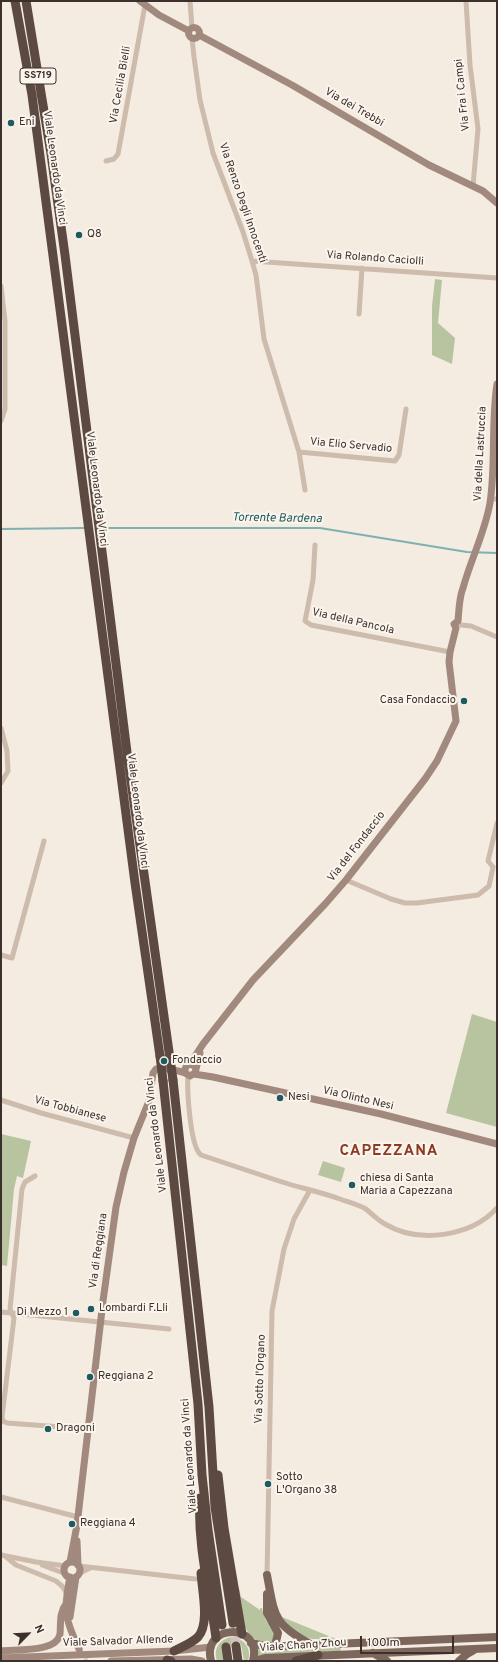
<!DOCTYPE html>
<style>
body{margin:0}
#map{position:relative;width:498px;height:1662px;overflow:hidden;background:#f4ebe1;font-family:Overpass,sans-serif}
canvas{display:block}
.frame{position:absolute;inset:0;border:2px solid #3b302b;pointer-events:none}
.north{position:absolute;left:8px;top:1614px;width:40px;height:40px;-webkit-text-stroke:3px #fbf5ee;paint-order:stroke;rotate:66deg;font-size:11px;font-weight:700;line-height:16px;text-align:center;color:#3b302b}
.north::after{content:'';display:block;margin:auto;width:14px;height:18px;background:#3b302b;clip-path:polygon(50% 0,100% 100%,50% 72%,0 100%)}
.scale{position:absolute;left:360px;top:1636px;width:94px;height:18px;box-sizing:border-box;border:2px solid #3b302b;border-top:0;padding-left:5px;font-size:12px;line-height:14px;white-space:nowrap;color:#3b302b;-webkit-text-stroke:3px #fbf5ee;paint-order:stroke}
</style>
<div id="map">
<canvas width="498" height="1662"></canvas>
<div class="frame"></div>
<div class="north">N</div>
<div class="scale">100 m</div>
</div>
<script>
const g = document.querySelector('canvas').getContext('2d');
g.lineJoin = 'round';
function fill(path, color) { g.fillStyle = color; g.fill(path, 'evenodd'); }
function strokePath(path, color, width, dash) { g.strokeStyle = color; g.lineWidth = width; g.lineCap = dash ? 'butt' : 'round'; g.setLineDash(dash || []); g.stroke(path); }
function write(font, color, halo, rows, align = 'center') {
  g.font = font + ' Overpass,sans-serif'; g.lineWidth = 4; g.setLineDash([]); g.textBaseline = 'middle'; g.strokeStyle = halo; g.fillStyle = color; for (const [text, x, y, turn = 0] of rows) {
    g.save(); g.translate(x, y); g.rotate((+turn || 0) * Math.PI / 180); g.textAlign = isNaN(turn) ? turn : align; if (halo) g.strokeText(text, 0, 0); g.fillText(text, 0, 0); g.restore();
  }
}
fill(new Path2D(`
 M435,279L442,280L438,323L455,338L452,364L432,355V306Z
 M472,1014L497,1022V1127L446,1113Z
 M1,1134L31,1141L23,1178L17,1176L14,1189L7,1266L1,1265Z
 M323,1161L345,1168L341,1182L318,1175Z
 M236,1588H239L241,1597L260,1610V1608H262L265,1619L275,1634L274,1641L270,1643C256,1641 252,1640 245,1627Z
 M282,1617L336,1639V1640L312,1639L301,1636L281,1619Z
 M232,1637C245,1639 252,1649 248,1661H244L241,1644L222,1647L224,1661H217C213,1649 219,1639 232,1637Z
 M340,1647L341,1651L257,1656V1648Z`), '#b8c4a0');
strokePath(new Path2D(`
 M104,528H320L467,552L497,553
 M1,529L84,528`), '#7fb0b2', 2);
strokePath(new Path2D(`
 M79,1650L85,1661`), '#cfc6bd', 7, [7, 3.5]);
strokePath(new Path2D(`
 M233,1623L236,1646`), '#cfc6bd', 9, [9, 4.5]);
strokePath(new Path2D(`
 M190,1L192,28
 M466,1L470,65L478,129L473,186
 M192,38L194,57L200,100L213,153L243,232L252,261L256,275L264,339L299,452L305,490
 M106,161L114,159L118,154L145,5
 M252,261L497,278
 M1,286L5,321V409L1,421
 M359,314L362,268
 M299,452L395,461L399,455L406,409
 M490,499H497
 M315,545L313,580L305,621L311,625L450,652
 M461,625L471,626L497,637
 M1,728L7,751L8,771L1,783
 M493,867L488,861L497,823
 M346,880L391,899L405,903H417L478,895L489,886L493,867
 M1,955L12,958L44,841
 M188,1075C187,1090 190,1147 201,1155C228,1164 255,1173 282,1182C301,1188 321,1192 340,1199C348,1202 359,1205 366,1209C372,1214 378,1220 385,1224C418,1244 471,1237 497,1208
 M1,1100L41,1113L134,1138
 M35,1176L25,1182L22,1189L10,1309L14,1318L2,1417L3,1421L7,1423L88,1429
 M1,1312L169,1329
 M1,1497L78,1517
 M1,1555L36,1562L66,1566
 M5,1556L16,1565L56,1581L62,1586L67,1594
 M42,1565L66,1574
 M79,1566L195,1579
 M80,1573L90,1568
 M267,1575L272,1311L284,1249L294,1219L310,1190`), '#cdbbac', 5);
strokePath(new Path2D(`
 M140,1L159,15L189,31
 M188.5 33a5.5 5.5 0 1 1 11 0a5.5 5.5 0 1 1-11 0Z
 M199,35L292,85L429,165L483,191L497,203
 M190,1064L203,1044L253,980L326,903L346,880L425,779L437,761L456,721L449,662L450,652L456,628L454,624L458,621C459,610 459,598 463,588C471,559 485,532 490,503C496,463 491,423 497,384
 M196,1068L192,1064L187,1065L185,1069V1073L190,1076L195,1073L200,1053
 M194,1074L213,1077L381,1114L497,1144
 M77,1541L78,1565
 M70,1562L77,1525L103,1301L116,1207L124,1172L134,1138L149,1101L153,1073L156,1069C166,1068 176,1070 185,1073
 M64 1570a8 8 0 1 1 16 0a8 8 0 1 1-16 0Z
 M70,1577C63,1611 65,1619 79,1649
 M70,1617L76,1577
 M1,1651C15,1649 57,1653 60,1634C61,1623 59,1613 66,1604
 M1,1658L174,1651L211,1647
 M111,1661L191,1659L202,1661`), '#a18a7d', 7);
strokePath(new Path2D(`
 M267,1575C275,1617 273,1624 312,1645
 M267,1594V1613L278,1633L275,1646
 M251,1643L265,1646H286L497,1637
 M373,1653L387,1661
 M211,1661C201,1623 263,1622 253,1661
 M254,1661L265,1658L497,1648
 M459,1661L467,1654L474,1650`), '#7d675c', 8);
strokePath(new Path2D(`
 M15,1L32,95L135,883L160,1056
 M26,1L51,154L65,255L128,760L170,1059
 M173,1080L209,1407L215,1507L233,1623
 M163,1081L198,1404L202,1475L208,1530L222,1625
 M218,1475L224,1528L242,1634
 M200,1498C197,1545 210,1592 216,1638
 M236,1646L238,1661
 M226,1647L228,1661
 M174,1651C182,1647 192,1643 198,1637C210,1624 202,1590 201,1573
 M167,1660L171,1661
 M296,1661L318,1655`), '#5c4a42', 9);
strokePath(new Path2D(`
 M160,1056L163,1081
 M170,1059L173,1080`), '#5c4a42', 9);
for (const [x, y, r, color] of [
 [11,123,4,"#1f5a5e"],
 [79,235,4,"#1f5a5e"],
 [464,701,4,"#1f5a5e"],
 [164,1061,4,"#1f5a5e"],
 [280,1098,4,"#1f5a5e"],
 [352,1185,4,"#1f5a5e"],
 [91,1309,4,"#1f5a5e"],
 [76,1313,4,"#1f5a5e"],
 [90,1377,4,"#1f5a5e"],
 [48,1429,4,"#1f5a5e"],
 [268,1484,4,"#1f5a5e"],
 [72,1524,4,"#1f5a5e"]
]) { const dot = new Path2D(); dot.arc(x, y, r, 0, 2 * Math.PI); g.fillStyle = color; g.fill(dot); strokePath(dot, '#fbf5ee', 1.5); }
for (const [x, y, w] of [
 [38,76,36]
]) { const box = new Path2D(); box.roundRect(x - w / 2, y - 8, w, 16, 3); g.fillStyle = '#fbf5ee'; g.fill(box); strokePath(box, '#3b302b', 1); }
write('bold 10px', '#3b302b', null, [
 ["SS719",38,76]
]);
write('11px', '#3b302b', '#fbf5ee', [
 ["Via Cecilia Bielli",121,85,-80],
 ["Via Fra i Campi",463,95,-96],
 ["Via dei Trebbi",354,108,30],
 ["Viale Leonardo da Vinci",54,168,82],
 ["Via Renzo Degli Innocenti",242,203,71],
 ["Via Rolando Caciolli",375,259,4],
 ["Via Elio Servadio",351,446,5],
 ["Via della Lastruccia",481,454,-87],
 ["Viale Leonardo da Vinci",96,489,83],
 ["Via della Pancola",353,622,13],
 ["Viale Leonardo da Vinci",137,811,83],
 ["Via del Fondaccio",357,847,-52],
 ["Via Olinto Nesi",358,1099,13],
 ["Via Tobbianese",70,1110,15],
 ["Viale Leonardo da Vinci",157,1135,-97],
 ["Via di Reggiana",99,1251,-82],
 ["Via Sotto l'Organo",261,1379,-88],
 ["Viale Leonardo da Vinci",190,1456,-94],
 ["Viale Salvador Allende",118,1642,-2],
 ["Viale Chang Zhou",303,1646,-4]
]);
write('11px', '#3b302b', '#fbf5ee', [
 ["Eni",19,123],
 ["Q8",87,235],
 ["Casa Fondaccio",456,701,"right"],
 ["Fondaccio",172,1061],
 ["Nesi",288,1098],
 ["chiesa di Santa",360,1179],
 ["Maria a Capezzana",360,1192],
 ["Lombardi F.Lli",99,1309],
 ["Di Mezzo 1",68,1313,"right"],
 ["Reggiana 2",98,1377],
 ["Dragoni",56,1429],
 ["Sotto",276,1478],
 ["L'Organo 38",276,1491],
 ["Reggiana 4",80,1524]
], 'left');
write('italic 12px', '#1f5a5e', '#fbf5ee', [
 ["Torrente Bardena",277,519,1]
]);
g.letterSpacing = '1px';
write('bold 15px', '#8c3b22', '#fbf5ee', [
 ["CAPEZZANA",389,1152]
]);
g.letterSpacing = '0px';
</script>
